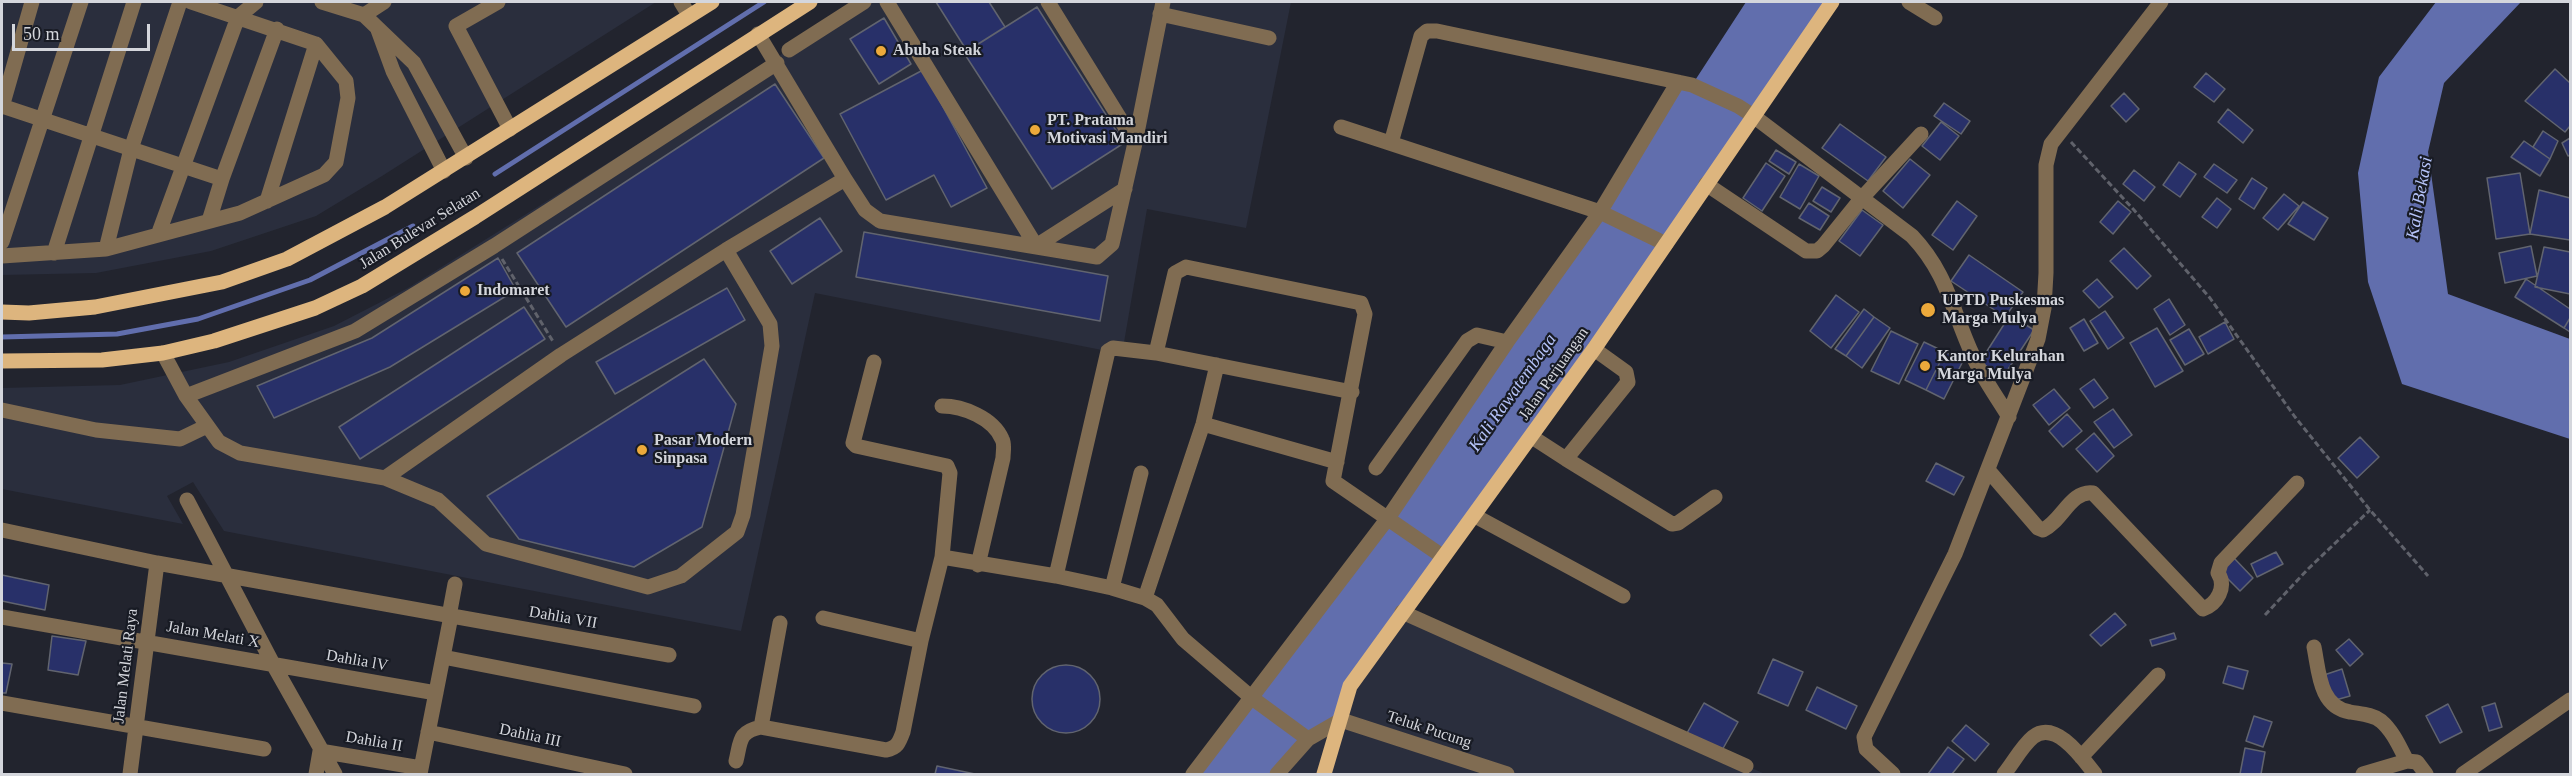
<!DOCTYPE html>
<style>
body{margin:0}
#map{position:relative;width:2572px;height:776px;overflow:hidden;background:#22242e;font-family:Georgia,serif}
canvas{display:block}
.frame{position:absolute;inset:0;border:3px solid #d4d6dc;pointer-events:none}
.scale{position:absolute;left:12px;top:24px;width:138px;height:27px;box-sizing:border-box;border:3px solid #d4d6dc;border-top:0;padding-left:8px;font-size:18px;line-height:21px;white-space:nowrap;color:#d4d6dc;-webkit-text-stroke:4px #181b24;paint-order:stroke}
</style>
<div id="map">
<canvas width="2572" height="776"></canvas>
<div class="frame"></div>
<div class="scale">50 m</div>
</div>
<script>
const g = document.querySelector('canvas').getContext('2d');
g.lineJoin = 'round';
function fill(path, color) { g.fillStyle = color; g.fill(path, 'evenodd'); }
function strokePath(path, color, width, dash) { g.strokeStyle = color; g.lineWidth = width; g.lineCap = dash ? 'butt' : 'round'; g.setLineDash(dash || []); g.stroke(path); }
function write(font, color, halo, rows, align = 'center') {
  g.font = font + ' Georgia,serif'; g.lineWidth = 4.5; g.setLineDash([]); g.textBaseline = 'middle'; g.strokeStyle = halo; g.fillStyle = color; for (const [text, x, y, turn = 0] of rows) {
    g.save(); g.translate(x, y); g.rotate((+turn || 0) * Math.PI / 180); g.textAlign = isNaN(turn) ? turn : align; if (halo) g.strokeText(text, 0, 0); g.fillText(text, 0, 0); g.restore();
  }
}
fill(new Path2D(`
 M2,2H656L382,176L316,216L211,251L96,273L2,275Z
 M865,2H1291L1246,228L1147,209L1122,354L815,293L741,631L224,531L193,482L167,496L183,524L2,489V388L120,385L229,362L334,326L408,288Z
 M1402,612L1765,774H1277L1350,686Z`), '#2a2e3d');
fill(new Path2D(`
 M1746,2H1832L1350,686L1341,720L1277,774H1193L1388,518L1678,82L1692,85Z
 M2436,2H2521L2444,83L2428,152L2448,294L2570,339V439L2402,384L2368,282L2358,173L2379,77Z`), '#616ead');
strokePath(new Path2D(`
 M495,174L764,2
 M2,337L117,334L198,319L310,280L413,226`), '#616ead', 5);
const building = new Path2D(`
 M936,2H989L1005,27L967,51Z
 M1037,7L1124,143L1052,189L964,53Z
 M884,18L911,64L879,84L850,39Z
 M2555,69L2570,83V126L2565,132L2525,101Z
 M923,70L987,188L951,207L934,175L886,200L840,114Z
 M2206,73L2225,89L2214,102L2194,87Z
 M775,84L824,158L566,327L517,253Z
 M2124,93L2139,109L2126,122L2111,106Z
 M1944,103L1970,121L1961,134L1934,116Z
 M2228,109L2253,130L2243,143L2218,122Z
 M1941,122L1959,136L1940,160L1922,146Z
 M1840,124L1886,157L1868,181L1822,148Z
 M2543,131L2558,141L2550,159L2533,147Z
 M2570,138V155L2568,156L2562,143Z
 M2524,141L2550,159L2540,176L2511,157Z
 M1776,150L1796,162L1789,174L1769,161Z
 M1910,159L1930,175L1903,208L1883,191Z
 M2179,162L2196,174L2180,197L2163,185Z
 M1766,163L1785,176L1762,211L1743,198Z
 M1799,164L1819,176L1800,209L1780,197Z
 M2214,164L2237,180L2227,193L2204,177Z
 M2134,170L2155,187L2144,201L2123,184Z
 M2520,173L2530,234L2496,239L2487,178Z
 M2252,178L2267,188L2254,209L2239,199Z
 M1822,187L1840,198L1831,212L1813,201Z
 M2539,190L2570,198V240L2530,234Z
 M2284,194L2299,206L2278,230L2263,218Z
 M2217,198L2231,209L2217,228L2202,217Z
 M1957,201L1977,216L1953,250L1932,235Z
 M2118,201L2131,212L2113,234L2100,222Z
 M2303,202L2328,218L2314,240L2288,224Z
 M1809,203L1829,216L1820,230L1799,218Z
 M1862,210L1883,225L1860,256L1839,241Z
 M820,218L842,251L792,284L770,251Z
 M864,232L1108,276L1100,321L856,277Z
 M2531,246L2537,276L2505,283L2499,253Z
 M2544,247L2570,252V294L2535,287Z
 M2124,248L2151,276L2137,289L2110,261Z
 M1969,255L2023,292L2005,317L1951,281Z
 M498,258L516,290L390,367L274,418L257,386L372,338Z
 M2097,279L2113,297L2099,308L2083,291Z
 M2526,279L2570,309V318L2564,328L2515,297Z
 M727,288L745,320L615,394L596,362Z
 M1836,295L1859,312L1831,348L1810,331Z
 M2169,299L2185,325L2170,335L2154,309Z
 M524,307L545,339L360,459L339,427Z
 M1864,309L1874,317L1846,356L1835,349Z
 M2105,311L2124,338L2108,349L2090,321Z
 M2010,315L2034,330L2003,377L1980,362Z
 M1874,317L1890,328L1862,368L1846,356Z
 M2570,318V332L2564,328Z
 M2084,319L2098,343L2084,351L2070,328Z
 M2225,322L2234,339L2208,354L2199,337Z
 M2157,328L2183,371L2155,387L2130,343Z
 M2189,329L2204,354L2185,365L2170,340Z
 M1891,331L1918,344L1899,384L1871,371Z
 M1924,342L1945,352L1926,390L1905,380Z
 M1945,352L1963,361L1944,399L1926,390Z
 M704,359L736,404L702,527L634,567L519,539L487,496Z
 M2094,379L2108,398L2094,408L2080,389Z
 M2054,389L2070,408L2049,425L2033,405Z
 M2113,409L2132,435L2114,448L2094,422Z
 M2067,414L2082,431L2063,447L2049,431Z
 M2094,433L2114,456L2097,472L2076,449Z
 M2360,437L2379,457L2357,478L2338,458Z
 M1936,463L1964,477L1954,495L1926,481Z
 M2276,552L2283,564L2257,577L2251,564Z
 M2233,557L2253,578L2240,591L2219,570Z
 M2,575L49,585L45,610L2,601Z
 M2115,613L2126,625L2101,646L2090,635Z
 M2174,633L2176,639L2152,646L2150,640Z
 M52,636L86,641L78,675L48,670Z
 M2349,639L2363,654L2350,666L2336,650Z
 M1773,659L1803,672L1788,706L1758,693Z
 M2,663L12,664L6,693H2Z
 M1032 699a34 34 0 1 1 68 0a34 34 0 1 1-68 0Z
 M2228,666L2248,671L2243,689L2223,683Z
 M2342,669L2350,696L2332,701L2324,675Z
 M1817,687L1857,706L1846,729L1806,710Z
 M1704,703L1738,722L1721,752L1687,733Z
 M2495,703L2502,727L2489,731L2482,707Z
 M2448,704L2462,732L2440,743L2426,716Z
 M2254,716L2272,722L2263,747L2246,741Z
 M1966,725L1989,744L1975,761L1952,741Z
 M1948,747L1964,759L1952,774H1928Z
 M2245,748L2265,752L2261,774H2240Z
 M937,766L975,774H935Z`);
fill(building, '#283069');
strokePath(building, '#61646f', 1.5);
strokePath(new Path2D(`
 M2071,142L2134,210L2210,298L2295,417L2370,510L2428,576
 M502,259L554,343
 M2265,615L2308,569L2370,510`), '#60626b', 3, [6, 3]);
strokePath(new Path2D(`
 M322,2L364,15L414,63L466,158
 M498,2L456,26L510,129
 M681,2L689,15
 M887,2L1036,246
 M1048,2L1135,143
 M1909,2L1935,18
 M1160,14L1269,38
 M364,15L384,2
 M378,30L393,71L444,171
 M789,50L864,2
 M2,106L222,179
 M2,107L32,2
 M1341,127L1600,212L1666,244
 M1391,143L1421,36L1427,31H1437L1692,85L1738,106L1752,115L1912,236C1948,274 1952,311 1973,356C1982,377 1997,397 2009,417
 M845,179L865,210L880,221L1097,257L1112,244L1135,143L1163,2
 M1706,184L1806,251H1817L1823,246L1861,199L1921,134
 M267,201L316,44
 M209,221L222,179L277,29
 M158,235L238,17L256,2
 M2,242L81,2
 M1036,246L1125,189
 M106,249L131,149L180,2
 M54,253L134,2
 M2,256L106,249L240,213L324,175L336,162L348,98L346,81L316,44L191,2
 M163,353L186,396L219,442L240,453L385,478L438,500L486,544L648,587L681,576L737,532L743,515L772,346L770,324L726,250
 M1156,353L1175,273L1186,267L1361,303L1365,314L1333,481L1442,556
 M186,396L355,331L494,246L777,63
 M942,406C963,406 993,418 1002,439C1005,444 1003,452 1003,458L978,565
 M2,410L96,430L180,439L207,426
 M1203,424L1337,462
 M1532,437L1566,459L1628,382L1626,372L1594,349
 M1566,459L1672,524L1678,523L1715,497
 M1376,468L1467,341L1477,335L1507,342
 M1988,470L2038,528L2043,530C2062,521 2071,490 2093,493L2203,609C2217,604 2227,587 2218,573L2221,563L2297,483
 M385,478L561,355L726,250L845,179L758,34
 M187,500L273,664L335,774
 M1475,516L1623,596
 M2,530L157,563L669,655
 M942,557L1056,576L1112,588L1145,598L1157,605L1183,639L1252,698L1308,739
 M1056,576L1108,351L1113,348L1156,353L1352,392
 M1112,588L1141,473
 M1145,598L1203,424L1217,365
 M1402,612L1746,766
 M449,616L455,584
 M2,617L436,693
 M823,618L921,641L942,557L950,473L947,466L856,446L853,443L874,362
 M2314,647C2319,671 2319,707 2350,712C2360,714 2372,714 2381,721C2393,731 2400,748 2407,761
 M443,657L694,706
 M2,703L264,749
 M761,727L780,623
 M428,732L625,774
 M2081,757L2158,675
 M736,761C741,741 738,732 761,727L886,750C897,748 899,743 903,732L921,641
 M130,774L157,563
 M316,774L320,751L421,768
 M420,774L451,616
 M1193,774L1388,518L1507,342L1600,212L1678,82
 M1277,774L1308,739L1341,720L1507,774
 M1893,774L1866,749L1864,737L1955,554L2038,339L2044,308L2046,273V165L2051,144L2161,2
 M2004,774C2013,763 2022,746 2033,737C2056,719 2083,759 2095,774
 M2363,774L2407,761L2417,762L2426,774
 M2463,774L2570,700`), '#806c52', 15);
strokePath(new Path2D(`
 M2,312L29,313L95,307L222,282L287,259L385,207L712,2
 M2,361L102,360L163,353L214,341L315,308L362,286L475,217L810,2
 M1324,774L1350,686L1594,349L1832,2`), '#ddb57e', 15);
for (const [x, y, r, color] of [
 [881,51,6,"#eca93b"],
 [1035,130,6,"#eca93b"],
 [465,291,6,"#eca93b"],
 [1928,310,8,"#eca93b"],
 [1925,366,6,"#eca93b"],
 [642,450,6,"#eca93b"]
]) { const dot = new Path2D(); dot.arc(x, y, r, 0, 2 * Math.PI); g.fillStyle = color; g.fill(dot); strokePath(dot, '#181b24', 2); }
write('bold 16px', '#d4d6dc', '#181b24', [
 ["Abuba Steak",893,51],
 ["PT. Pratama",1047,121],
 ["Motivasi Mandiri",1047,139],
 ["Indomaret",477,291],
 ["UPTD Puskesmas",1942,301],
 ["Marga Mulya",1942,319],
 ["Kantor Kelurahan",1937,357],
 ["Marga Mulya",1937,375],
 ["Pasar Modern",654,441],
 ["Sinpasa",654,459]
], 'left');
write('16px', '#d4d6dc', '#181b24', [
 ["Jalan Bulevar Selatan",420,229,-32],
 ["Jalan Perjuangan",1554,374,-55],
 ["Dahlia VII",563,618,10],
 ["Jalan Melati X",213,635,10],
 ["Dahlia lV",357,661,10],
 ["Jalan Melati Raya",126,666,-83],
 ["Teluk Pucung",1429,730,18],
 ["Dahlia III",530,736,12],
 ["Dahlia II",374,742,10]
]);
write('italic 18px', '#b6c4fa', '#181b24', [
 ["Kali Bekasi",2420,198,-80],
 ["Kali Rawatembaga",1513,393,-55]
]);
</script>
